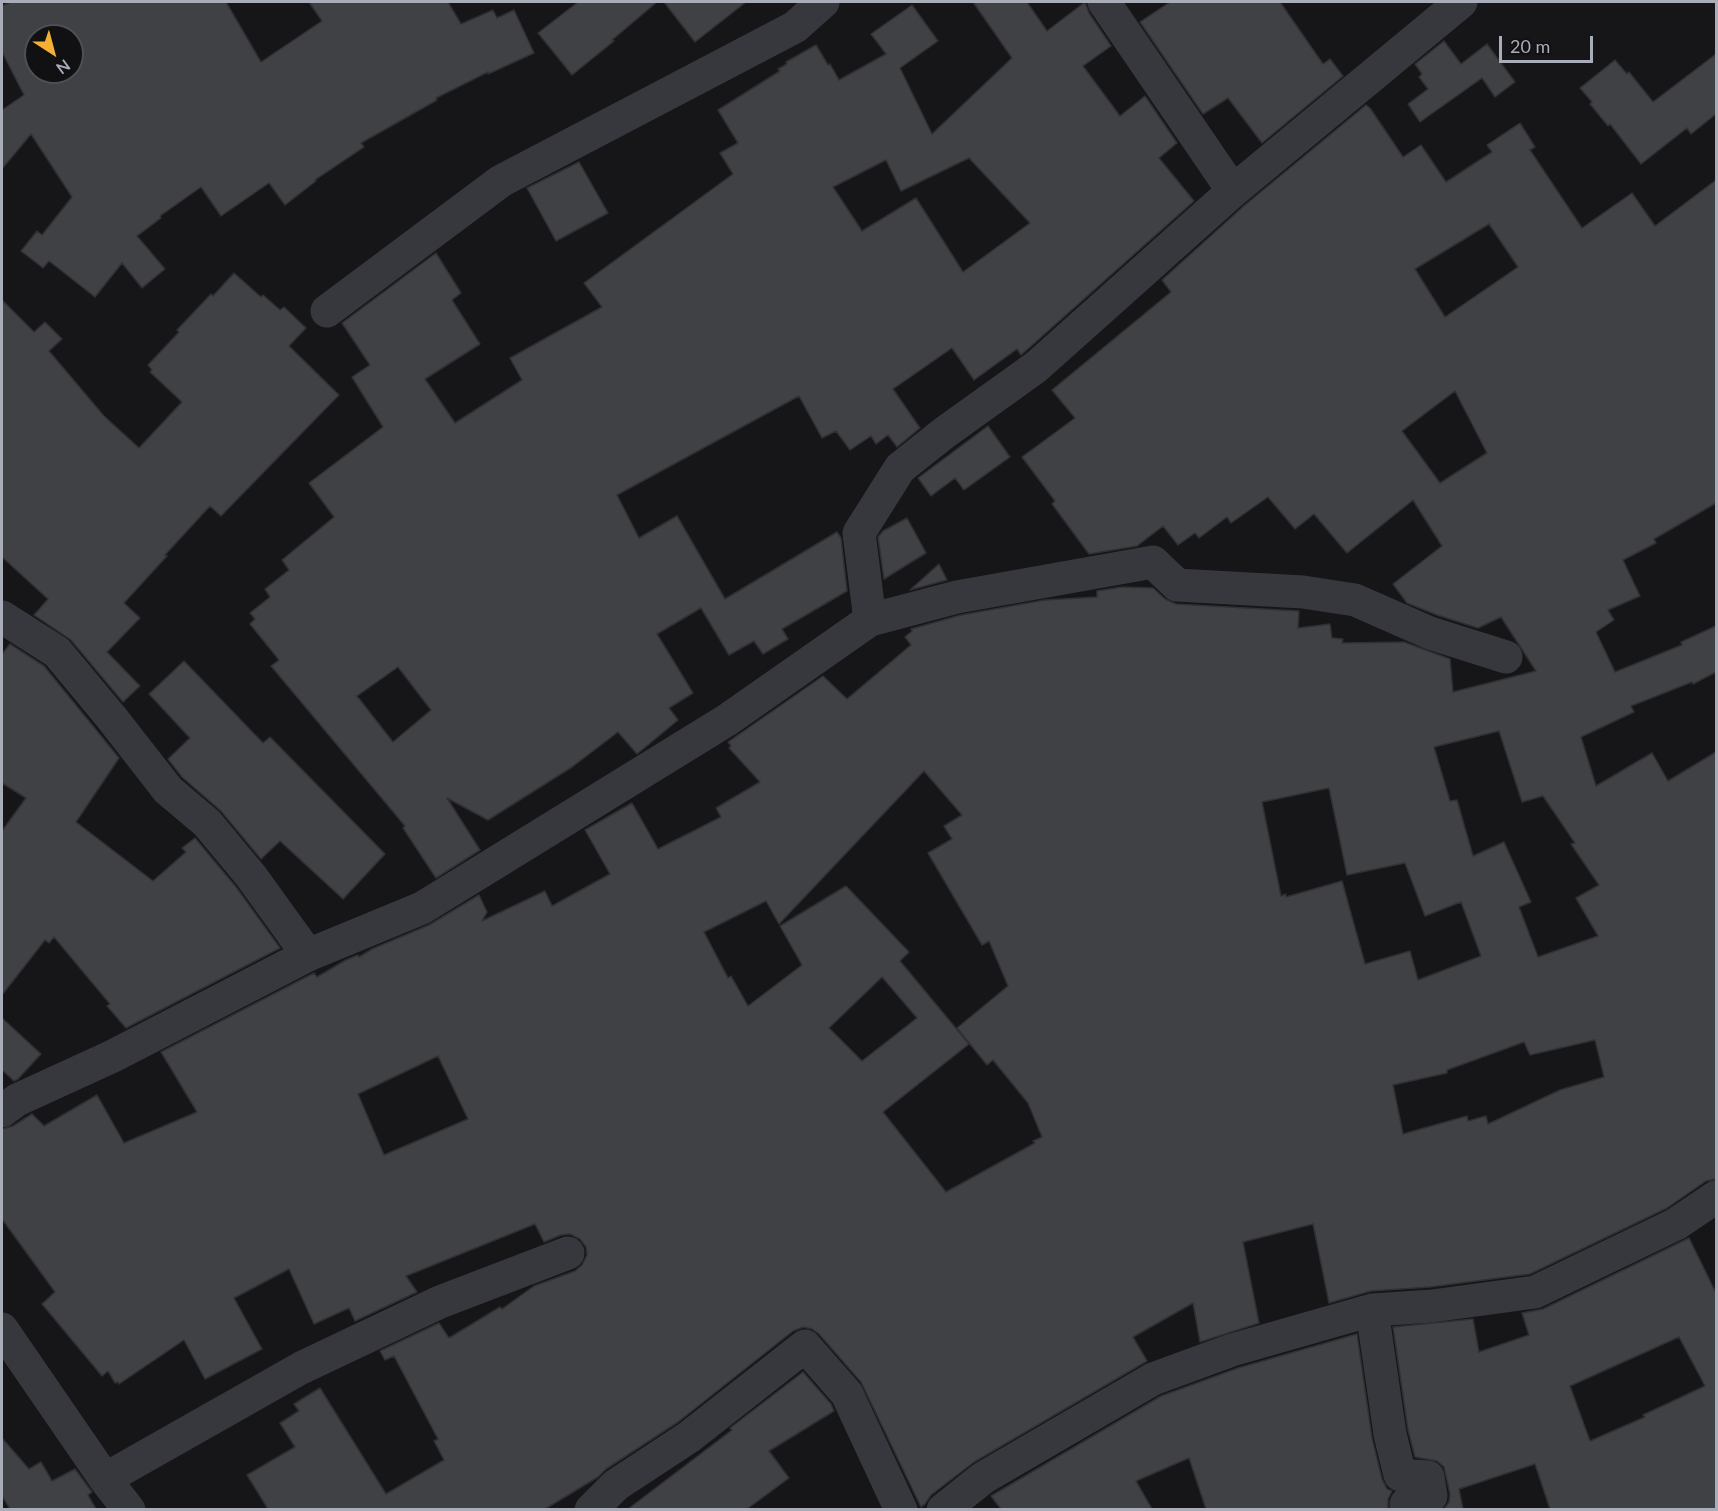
<!DOCTYPE html>
<style>
body{margin:0}
#map{position:relative;width:1718px;height:1511px;overflow:hidden;background:#161618;font-family:Lato,sans-serif}
canvas{display:block}
.frame{position:absolute;inset:0;border:3px solid #a8adb8;pointer-events:none}
.north{position:absolute;left:24px;top:24px;width:60px;height:60px;box-sizing:border-box;background:#111113;border:2px solid #4d4f55;border-radius:50%;rotate:144deg;font-size:16px;font-weight:700;line-height:24px;text-align:center;color:#a8adb8}
.north::after{content:'';display:block;margin:auto;width:21px;height:27px;background:#f2b134;clip-path:polygon(50% 0,100% 100%,50% 72%,0 100%)}
.scale{position:absolute;left:1499px;top:36px;width:94px;height:27px;box-sizing:border-box;border:3px solid #a8adb8;border-top:0;padding-left:8px;font-size:18px;line-height:21px;white-space:nowrap;color:#a8adb8;-webkit-text-stroke:4px #111113;paint-order:stroke}
</style>
<div id="map">
<canvas width="1718" height="1511"></canvas>
<div class="frame"></div>
<div class="north">N</div>
<div class="scale">20 m</div>
</div>
<script>
const g = document.querySelector('canvas').getContext('2d');
g.lineJoin = 'round';
function fill(path, color) { g.fillStyle = color; g.fill(path, 'evenodd'); }
function strokePath(path, color, width, dash) { g.strokeStyle = color; g.lineWidth = width; g.lineCap = dash ? 'butt' : 'round'; g.setLineDash(dash || []); g.stroke(path); }
const building = new Path2D(`
 M11,2H226L261,62L322,21L309,2H448L461,24L493,10L497,18L514,10L534,53L488,74V72L436,98L437,100L361,143L364,147L315,180L316,181L285,205L269,183L221,216L201,187L160,216L161,218L137,236L165,269L142,288L122,263L95,297L49,261L43,268L21,251L37,231L42,235L72,197L31,134L2,169V110L24,95L2,52V6ZM36,36H72V72H36Z
 M578,2H657L612,40L614,41L572,75L538,33Z
 M664,2H746L695,42Z
 M973,2H1027L1047,31L1085,2L1089,13L1111,46L1083,66L1120,116L1145,96L1177,143L1159,158L1194,201L1021,355L1017,349L974,380L952,348L893,389L920,428L897,447L888,435L876,444L871,436L850,450L836,431L822,438L799,396L617,495L639,538L677,516L725,599L837,532L841,538L847,591L782,629L788,639L763,654L754,641L729,655L701,608L657,634L693,693L669,708L678,720L637,754L618,732L572,767L488,820L447,798L480,850L436,878L403,828L405,826L271,666L279,660L250,624L255,619L250,613L270,597L265,589L289,570L282,560L334,517L309,483L383,427L352,377L370,365L342,323L436,253L461,293L452,300L480,344L425,379L455,423L522,380L510,358L602,307L584,283L733,174L720,153L738,143L718,110L780,71L778,69L787,64L786,62L816,45L828,65L830,64L839,80L886,54L871,34L912,5L938,41L900,68L932,134L1012,58ZM969,158L1030,223L963,272L916,198L862,231L833,187L886,160L901,191ZM398,667L431,710L393,742L357,696Z
 M1170,2H1280L1323,64L1330,59L1343,76L1262,143L1228,98L1203,114L1140,22Z
 M1444,41L1461,64L1487,44L1515,82L1495,97L1482,78L1420,122L1408,104L1428,89L1419,77L1422,74L1415,64Z
 M1716,54V114L1691,134L1687,128L1641,164L1610,124L1608,126L1590,104L1592,102L1580,88L1615,60L1627,74L1629,72L1653,102Z
 M1366,105L1370,108L1403,157L1421,145L1446,182L1492,152L1487,145L1520,123L1535,147L1530,150L1582,228L1632,193L1655,226L1716,180V503L1654,539L1656,543L1623,560L1640,596L1608,610L1614,620L1596,632L1615,672L1682,645L1681,642L1716,626V672L1693,684L1692,682L1631,706L1634,712L1581,737L1596,786L1652,753L1668,781L1716,752V1179L1706,1181L1667,1208L1530,1274L1430,1287L1371,1291L1329,1303L1313,1224L1243,1242L1259,1323L1200,1342L1193,1303L1133,1337L1147,1361L974,1462L931,1495L925,1504L921,1507L861,1382L819,1334L812,1329L803,1327L793,1331L678,1422L606,1469L598,1477L545,1509H268L247,1475L295,1447L280,1423L299,1411L294,1404L320,1388L386,1494L444,1460L434,1441L438,1439L394,1356L385,1360L380,1351L439,1323L449,1338L500,1307L502,1309L534,1286L575,1271L582,1265L587,1255L586,1247L580,1239L570,1234L561,1235L544,1242L535,1224L406,1276L417,1292L355,1321L349,1308L314,1324L289,1269L234,1298L262,1349L205,1379L184,1340L119,1384L118,1382L115,1383L108,1371L102,1376L42,1304L55,1292L2,1219V1129L13,1126L32,1114L44,1126L97,1095L124,1143L197,1112L161,1052L314,973L317,977L346,960L358,955L359,957L372,949L429,925L479,895L487,912L482,921L545,891L552,906L610,874L585,830L632,803L658,849L721,817L716,808L760,782L729,748L731,746L728,742L823,676L847,699L911,645L905,637L912,631L911,629L961,615L1045,600L1097,597V591L1122,587L1153,588L1165,599L1176,604L1299,611L1298,628L1330,624L1332,638L1343,639L1342,643L1404,642L1450,659L1453,692L1536,671L1501,617L1478,628L1437,615L1407,603L1393,584L1442,546L1413,500L1347,553L1314,514L1295,529L1268,497L1231,523L1227,517L1199,538L1195,533L1178,545L1163,526L1137,546L1089,554L1052,504L1055,501L1022,457L1075,418L1052,390L1171,292L1162,280L1245,205ZM1489,224L1518,267L1445,317L1415,269ZM1455,391L1487,453L1440,483L1402,431ZM1499,731L1522,802L1543,796L1575,843L1571,844L1599,885L1576,898L1598,936L1538,957L1519,907L1531,902L1504,842L1473,856L1457,800L1450,801L1434,747ZM924,771L962,815L944,826L952,839L928,853L982,945L989,941L1008,986L957,1028L987,1065L993,1060L1028,1103L1042,1137L1033,1141L1035,1143L946,1192L883,1112L969,1044L900,961L909,952L846,886L780,926L802,965L748,1006L731,976L728,978L704,932L766,901L779,924ZM1329,788L1347,875L1405,863L1425,916L1461,902L1481,956L1418,980L1410,951L1365,964L1342,881L1286,897V894L1281,896L1262,802ZM882,977L917,1018L862,1061L829,1028ZM1595,1040L1604,1077L1560,1090L1488,1124L1486,1116L1468,1121L1467,1116L1403,1134L1393,1085L1447,1073V1070L1524,1042L1530,1055ZM438,1056L468,1119L384,1155L358,1094Z
 M579,162L608,213L556,241L527,188Z
 M234,273L261,297L263,295L280,310L284,307L306,328L289,346L339,395L221,516L210,506L165,555L167,556L124,603L140,618L107,652L140,686L123,702L71,640L34,615L48,599L2,557V300L34,332L45,322L62,339L49,351L104,416L139,448L182,402L150,372L152,370L148,365L179,332L177,330L211,294L213,296Z
 M988,426L1010,457L964,490L955,478L931,496L918,478Z
 M907,518L926,553L884,579L878,537L883,531Z
 M939,564L947,580L910,590Z
 M10,644L44,666L119,758L76,822L153,881L186,852L182,848L195,838L236,887L280,948L126,1028L107,1006L110,1004L54,937L49,943L45,940L2,995V831L26,798L2,783V654Z
 M184,661L263,743L270,737L385,854L343,899L280,841L261,859L221,811L182,777L168,759L190,738L149,694Z
 M2,1018L41,1054L18,1079L14,1081L2,1070Z
 M1689,1238L1716,1293V1509H1550L1535,1464L1459,1489L1463,1509H1444L1449,1502L1450,1494L1444,1467L1437,1461L1415,1457L1408,1430L1393,1327L1473,1319L1479,1352L1529,1335L1522,1313L1543,1309ZM1679,1337L1705,1386L1643,1415L1645,1417L1590,1441L1570,1386Z
 M1357,1334L1372,1438L1382,1479L1387,1489L1392,1491L1388,1499V1509H1206L1189,1458L1136,1481L1152,1509H1001L991,1496L1161,1396L1238,1368Z
 M803,1372L831,1404L834,1411L769,1451L789,1478L747,1509H628L732,1430L730,1428Z
 M2,1438L29,1469L41,1462L52,1481L75,1469L92,1492L88,1495L96,1509H10L2,1496Z`);
fill(building, '#404145');
strokePath(building, '#303034', 1.5);
strokePath(new Path2D(`
 M1104,2L1233,191
 M327,311L501,181L795,27L823,2
 M2,617L57,652L111,717L168,790L207,823L251,876L308,955
 M870,620L957,597L1153,562L1177,585L1303,592L1355,600L1430,633L1506,657
 M2,1111L17,1100L113,1056L308,955L422,908L727,720L870,620L859,533L900,468L944,433L1036,367L1233,191L1461,2
 M1372,1310L1390,1434L1400,1475L1428,1477L1431,1496L1406,1504L1407,1510
 M2,1329L105,1479L129,1510
 M105,1479L301,1368L440,1302L568,1253
 M591,1510L616,1485L689,1437L805,1346L847,1394L901,1510
 M943,1510L983,1478L1153,1379L1232,1350L1372,1310L1432,1306L1535,1292L1676,1224L1716,1197`), '#37383d', 33);
</script>
